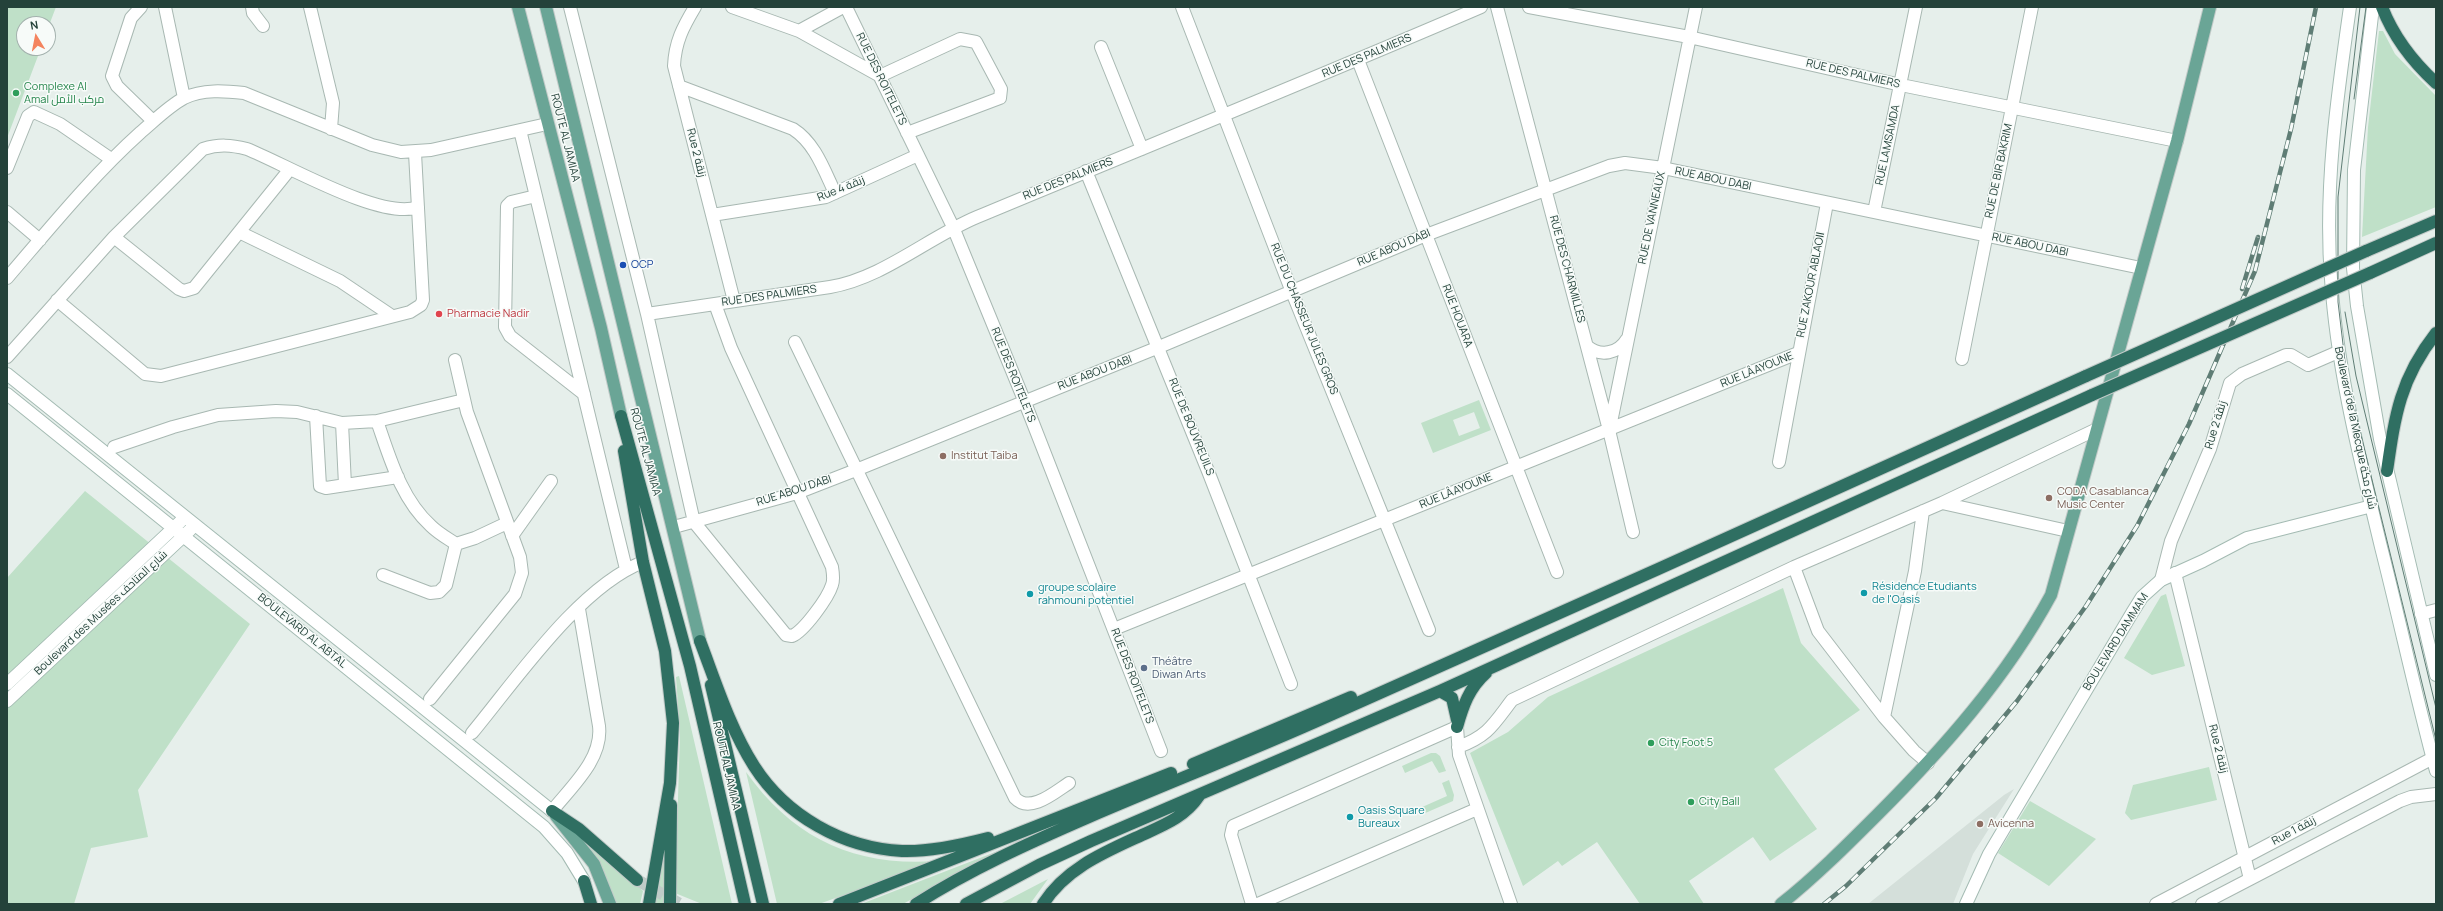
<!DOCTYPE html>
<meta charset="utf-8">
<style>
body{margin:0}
#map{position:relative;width:2443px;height:911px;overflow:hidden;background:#e6efeb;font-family:Manrope,sans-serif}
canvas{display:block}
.frame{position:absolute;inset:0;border:8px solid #24423a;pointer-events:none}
.north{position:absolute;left:16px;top:16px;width:40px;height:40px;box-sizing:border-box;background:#f7fbf9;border:1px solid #a3b1ad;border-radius:50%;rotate:350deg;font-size:11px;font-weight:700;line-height:16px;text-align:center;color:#24423a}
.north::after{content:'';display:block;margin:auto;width:14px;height:18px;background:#f4845f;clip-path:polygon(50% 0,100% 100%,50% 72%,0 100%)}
</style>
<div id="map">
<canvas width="2443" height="911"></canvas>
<div class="frame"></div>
<div class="north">N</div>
</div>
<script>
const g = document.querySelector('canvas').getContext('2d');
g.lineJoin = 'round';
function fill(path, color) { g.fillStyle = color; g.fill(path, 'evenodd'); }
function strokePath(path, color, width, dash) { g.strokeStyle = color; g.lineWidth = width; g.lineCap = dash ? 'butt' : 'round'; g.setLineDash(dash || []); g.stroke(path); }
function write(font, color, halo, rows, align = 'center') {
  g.font = font + ' Manrope,Cairo,sans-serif'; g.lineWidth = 3; g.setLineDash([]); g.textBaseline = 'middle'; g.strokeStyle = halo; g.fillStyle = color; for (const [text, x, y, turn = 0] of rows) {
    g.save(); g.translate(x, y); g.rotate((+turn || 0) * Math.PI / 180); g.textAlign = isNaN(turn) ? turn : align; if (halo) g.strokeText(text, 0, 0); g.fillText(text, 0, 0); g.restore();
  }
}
fill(new Path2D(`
 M2014,789L1973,854L1953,904H1868L2004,795Z`), '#d4dfda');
fill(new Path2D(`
 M7,7H56L48,28V24H24V48H41L7,138Z
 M2379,31H2383L2395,54L2436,96V207L2362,237L2368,127Z
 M1479,400L1491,430L1433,453L1421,423ZM1474,412L1480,428L1459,436L1453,420Z
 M85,491L250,624L138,790L148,837L91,848L74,904H7V578Z
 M1783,588L1801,643L1860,710L1774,769L1817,829L1770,861L1753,837L1689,881L1704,904H1640L1597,842L1562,866L1558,861L1523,886L1470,753L1508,732L1548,697Z
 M2166,594L2185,666L2152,675L2124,658L2161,596Z
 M679,676L732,904H702L675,893L680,735L676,677Z
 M1431,753H1436L1440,756L1446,771L1439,773L1432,761L1405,773L1402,766Z
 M2209,767L2217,800L2131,820L2125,813L2133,785Z
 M746,772C794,839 855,867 937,861L819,904H777Z
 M1449,780L1454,795L1453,801L1423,814L1420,808L1447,796L1442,783Z
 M2030,801L2096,839L2049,886L1998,853Z
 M580,835L643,891L640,904H617L602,867Z
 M998,851L903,904H861Z
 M662,862H665V904H654Z
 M1048,879L1030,904H1000Z`), '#bfe0c8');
strokePath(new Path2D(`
 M637,880L680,904`), '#bfccc8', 12, [12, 6]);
const street = new Path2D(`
 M141,7L131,18L112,76L117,86L153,121
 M165,7L184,98
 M252,7L253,13L263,26
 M310,7L333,103L331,129
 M570,7L647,314L694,522L786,635L792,636C804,631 828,598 832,585C834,580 833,573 832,567L731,348L715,304
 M695,7C683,27 675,42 674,66L734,301
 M732,7L799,31L880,76L960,39L976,42L1001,89L1000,98L907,133
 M846,7L953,227L1024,400L1161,751
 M1182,7L1292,292L1429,630
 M1497,7L1609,430L1633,532
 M1529,7L1689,37L1901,85L2177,141
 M799,31L843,7
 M1101,47L1142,149
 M1358,60L1557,572
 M679,86L793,129C815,143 824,170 835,193
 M520,130L626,569
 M7,168L28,116L34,112L60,124L111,159
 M1086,171L1208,471L1291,684
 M536,196L511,202L507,206L505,327L510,336L584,394
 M7,212L40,240
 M1874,212L1916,7
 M712,215L826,197L918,155
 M239,232L340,281L392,316
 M114,237L179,289L184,291L194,288L290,169
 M7,278C50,228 92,176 141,132C154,121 169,106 184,98C203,89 225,91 244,93L372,145L401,152L431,150L547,124
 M57,300L145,374L161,376L410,312L421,305L423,300L415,153
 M647,314L830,287C883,278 927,238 977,217C1145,147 1314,79 1481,7
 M795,342L1015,798C1030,814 1055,792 1069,783
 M1587,346C1600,357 1618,354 1627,339
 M7,357L114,237L203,149C219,144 231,145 247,149C285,164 382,221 418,207
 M1962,359L2032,7
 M316,416L320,486L326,488L398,477
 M377,421C390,458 401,499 431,526C438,533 447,538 456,544L475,538L507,523
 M342,423L345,485
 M1610,427L1696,7
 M114,447L173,427L218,415L276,411L297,412L342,423L377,421L464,400
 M1779,462L1827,203
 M1942,503L2068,531
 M674,527L797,493L856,470L1159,347L1426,235L1609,166L1625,163L1663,168L2141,268
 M512,536L551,481
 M1794,567L1818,631L1884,717L1914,751L1928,763
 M2175,573L2250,879
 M383,575L430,593L439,592L446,585L456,544
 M2161,580L2171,541L2210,449L2230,383L2242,374L2286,355H2291L2308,365L2338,352
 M2421,614L2436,610
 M1114,629L1798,353
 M430,699L515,594L522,573L520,557L467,412L455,360
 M1884,717L1915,571L1923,511
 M472,733C516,680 579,587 643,562
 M1458,747C1488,736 1493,725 1512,700L1794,567L1942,503L2095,430
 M552,811C571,787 603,759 599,726L579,609
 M1252,904L1231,835L1233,826L1457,727L1459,755L1511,904
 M1258,904L1477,809
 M2156,904L2433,758
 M2202,904L2400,801L2411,797L2436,794`);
const secondary = new Path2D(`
 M2350,7C2337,97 2324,188 2331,279C2337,370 2360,459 2381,547C2400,622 2416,697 2436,771
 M2373,7L2354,170L2353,268L2357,306L2380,439L2436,675
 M7,374L552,811
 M7,394L544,827L567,853L584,881
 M7,684L180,522
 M7,701L190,530
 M1966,904L1989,854L2132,613L2142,597L2161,580L2203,561L2247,538L2372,506`);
const primary = new Path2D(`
 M518,7L601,328L621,416
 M546,7L700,641
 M556,816L594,864L610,904
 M1781,904C1815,877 1846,846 1877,815C1943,749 2006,678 2051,595L2177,141L2210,7`);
const highway = new Path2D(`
 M2382,7C2394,38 2412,61 2436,83
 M2366,251L2436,221
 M2370,273L2436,243
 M621,416L690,666L745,904
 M624,451L643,562L665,651L673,723L670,783L649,904
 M2387,471C2395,415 2400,379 2436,333
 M700,641C716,683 730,728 754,766C786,816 843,848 902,851C930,852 961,845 988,838
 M711,685L763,904
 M1440,691L1452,698L1457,720
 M1457,727C1463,706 1469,688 1486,673
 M1193,764L1351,697
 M552,811L579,829L637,880
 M584,881L591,904
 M670,904L671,805
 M839,904L1171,773
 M916,904C971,869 1029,843 1089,817C1168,783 1248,752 1326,717C1580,605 1833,490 2086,376
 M966,904L1039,865L1091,841L1440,691L2092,395
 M1043,904C1066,868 1105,852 1142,835C1164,825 1185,817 1199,796`);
strokePath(street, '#a8b8b2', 14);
strokePath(secondary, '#a4bbb3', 14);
strokePath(primary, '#c2cac8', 14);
strokePath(highway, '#c2cac8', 14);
strokePath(street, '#fff', 12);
strokePath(secondary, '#fff', 12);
strokePath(primary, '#6aa596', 12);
strokePath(highway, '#2f6f62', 12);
strokePath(new Path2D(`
 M2360,7L2338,197V302L2347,378L2436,740
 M2354,99L2366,7
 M2345,312L2356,376L2436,708`), '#5f7d75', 1);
const rail = new Path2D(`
 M2242,289L2258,237
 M1824,904L1846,886L1936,798L2017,701L2086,606L2137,526L2189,424L2255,271L2291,129L2316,7`);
strokePath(rail, '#5f7d75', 4.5);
strokePath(rail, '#f7fbf9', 3, [9]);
const highwayBridge = new Path2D(`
 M2086,376L2366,251
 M2092,395L2370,273`);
strokePath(highwayBridge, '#c2cac8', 14, []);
strokePath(highwayBridge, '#2f6f62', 12);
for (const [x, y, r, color] of [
 [16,93,4,"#2e9e5b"],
 [623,265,4,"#1a4fb4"],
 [439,314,4,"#e0444e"],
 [943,456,4,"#8d6e63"],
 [2049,498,4,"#8d6e63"],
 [1864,593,4,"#0f9aa8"],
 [1030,594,4,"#0f9aa8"],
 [1144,668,4,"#5c6f8a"],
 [1651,743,4,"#2e9e5b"],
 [1691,802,4,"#2e9e5b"],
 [1350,817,4,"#0f9aa8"],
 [1980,824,4,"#8d6e63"]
]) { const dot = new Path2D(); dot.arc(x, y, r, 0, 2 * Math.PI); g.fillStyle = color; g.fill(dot); strokePath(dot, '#f7fbf9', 1.5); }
write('11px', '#24423a', '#f7fbf9', [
 ["RUE DES PALMIERS",1367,56,-23],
 ["RUE DES PALMIERS",1853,74,13],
 ["RUE DES ROITELETS",881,79,64],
 ["ROUTE AL JAMIAA",565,138,76],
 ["RUE LAMSAMDA",1888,145,-78],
 ["Rue 2 زنقة",696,153,76],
 ["RUE DE BIR BAKRIM",1999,171,-78],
 ["RUE DES PALMIERS",1068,179,-22],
 ["RUE ABOU DABI",1713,179,12],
 ["Rue 4 زنقة",841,189,-22],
 ["RUE DE VANNEAUX",1652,218,-78],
 ["RUE ABOU DABI",2030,245,12],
 ["RUE ABOU DABI",1394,248,-23],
 ["RUE DES CHARMILLES",1567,269,75],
 ["RUE ZAKOUR ABLAOII",1811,285,-79],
 ["RUE DES PALMIERS",769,296,-8],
 ["RUE HOUARA",1457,316,69],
 ["RUE DU CHASSEUR JULES GROS",1304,319,68],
 ["RUE LÂAYOUNE",1757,370,-22],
 ["RUE ABOU DABI",1095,373,-21],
 ["RUE DES ROITELETS",1013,375,68],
 ["Rue 2 زنقة",2216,425,-73],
 ["RUE DE BOUVREUILS",1191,427,68],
 ["Boulevard de la Mecque شارع مكة",2355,428,78],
 ["ROUTE AL JAMIAA",645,452,75],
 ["RUE ABOU DABI",794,491,-18],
 ["RUE LÂAYOUNE",1456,491,-22],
 ["Boulevard des Musées شارع المتاحف",101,613,-43],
 ["BOULEVARD AL ABTAL",302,631,39],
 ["BOULEVARD DAMMAM",2116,642,-58],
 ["RUE DES ROITELETS",1132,676,69],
 ["Rue 2 زنقة",2218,749,76],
 ["ROUTE AL JAMIAA",726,766,77],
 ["Rue 1 زنقة",2294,831,-28]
]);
write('11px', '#27864d', '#f7fbf9', [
 ["Complexe Al",24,87],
 ["Amal مركب الأمل",24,100],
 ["City Foot 5",1659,743],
 ["City Ball",1699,802]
], 'left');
write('11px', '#164399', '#f7fbf9', [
 ["OCP",631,265]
], 'left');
write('11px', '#be3a42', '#f7fbf9', [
 ["Pharmacie Nadir",447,314]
], 'left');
write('11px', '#785e54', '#f7fbf9', [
 ["Institut Taiba",951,456],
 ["CODA Casablanca",2057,492],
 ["Music Center",2057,505],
 ["Avicenna",1988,824]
], 'left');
write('11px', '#0d838f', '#f7fbf9', [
 ["Résidence Etudiants",1872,587],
 ["de l'Oasis",1872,600],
 ["groupe scolaire",1038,588],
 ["rahmouni potentiel",1038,601],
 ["Oasis Square",1358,811],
 ["Bureaux",1358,824]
], 'left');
write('11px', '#4e5e75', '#f7fbf9', [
 ["Théâtre",1152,662],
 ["Diwan Arts",1152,675]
], 'left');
</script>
